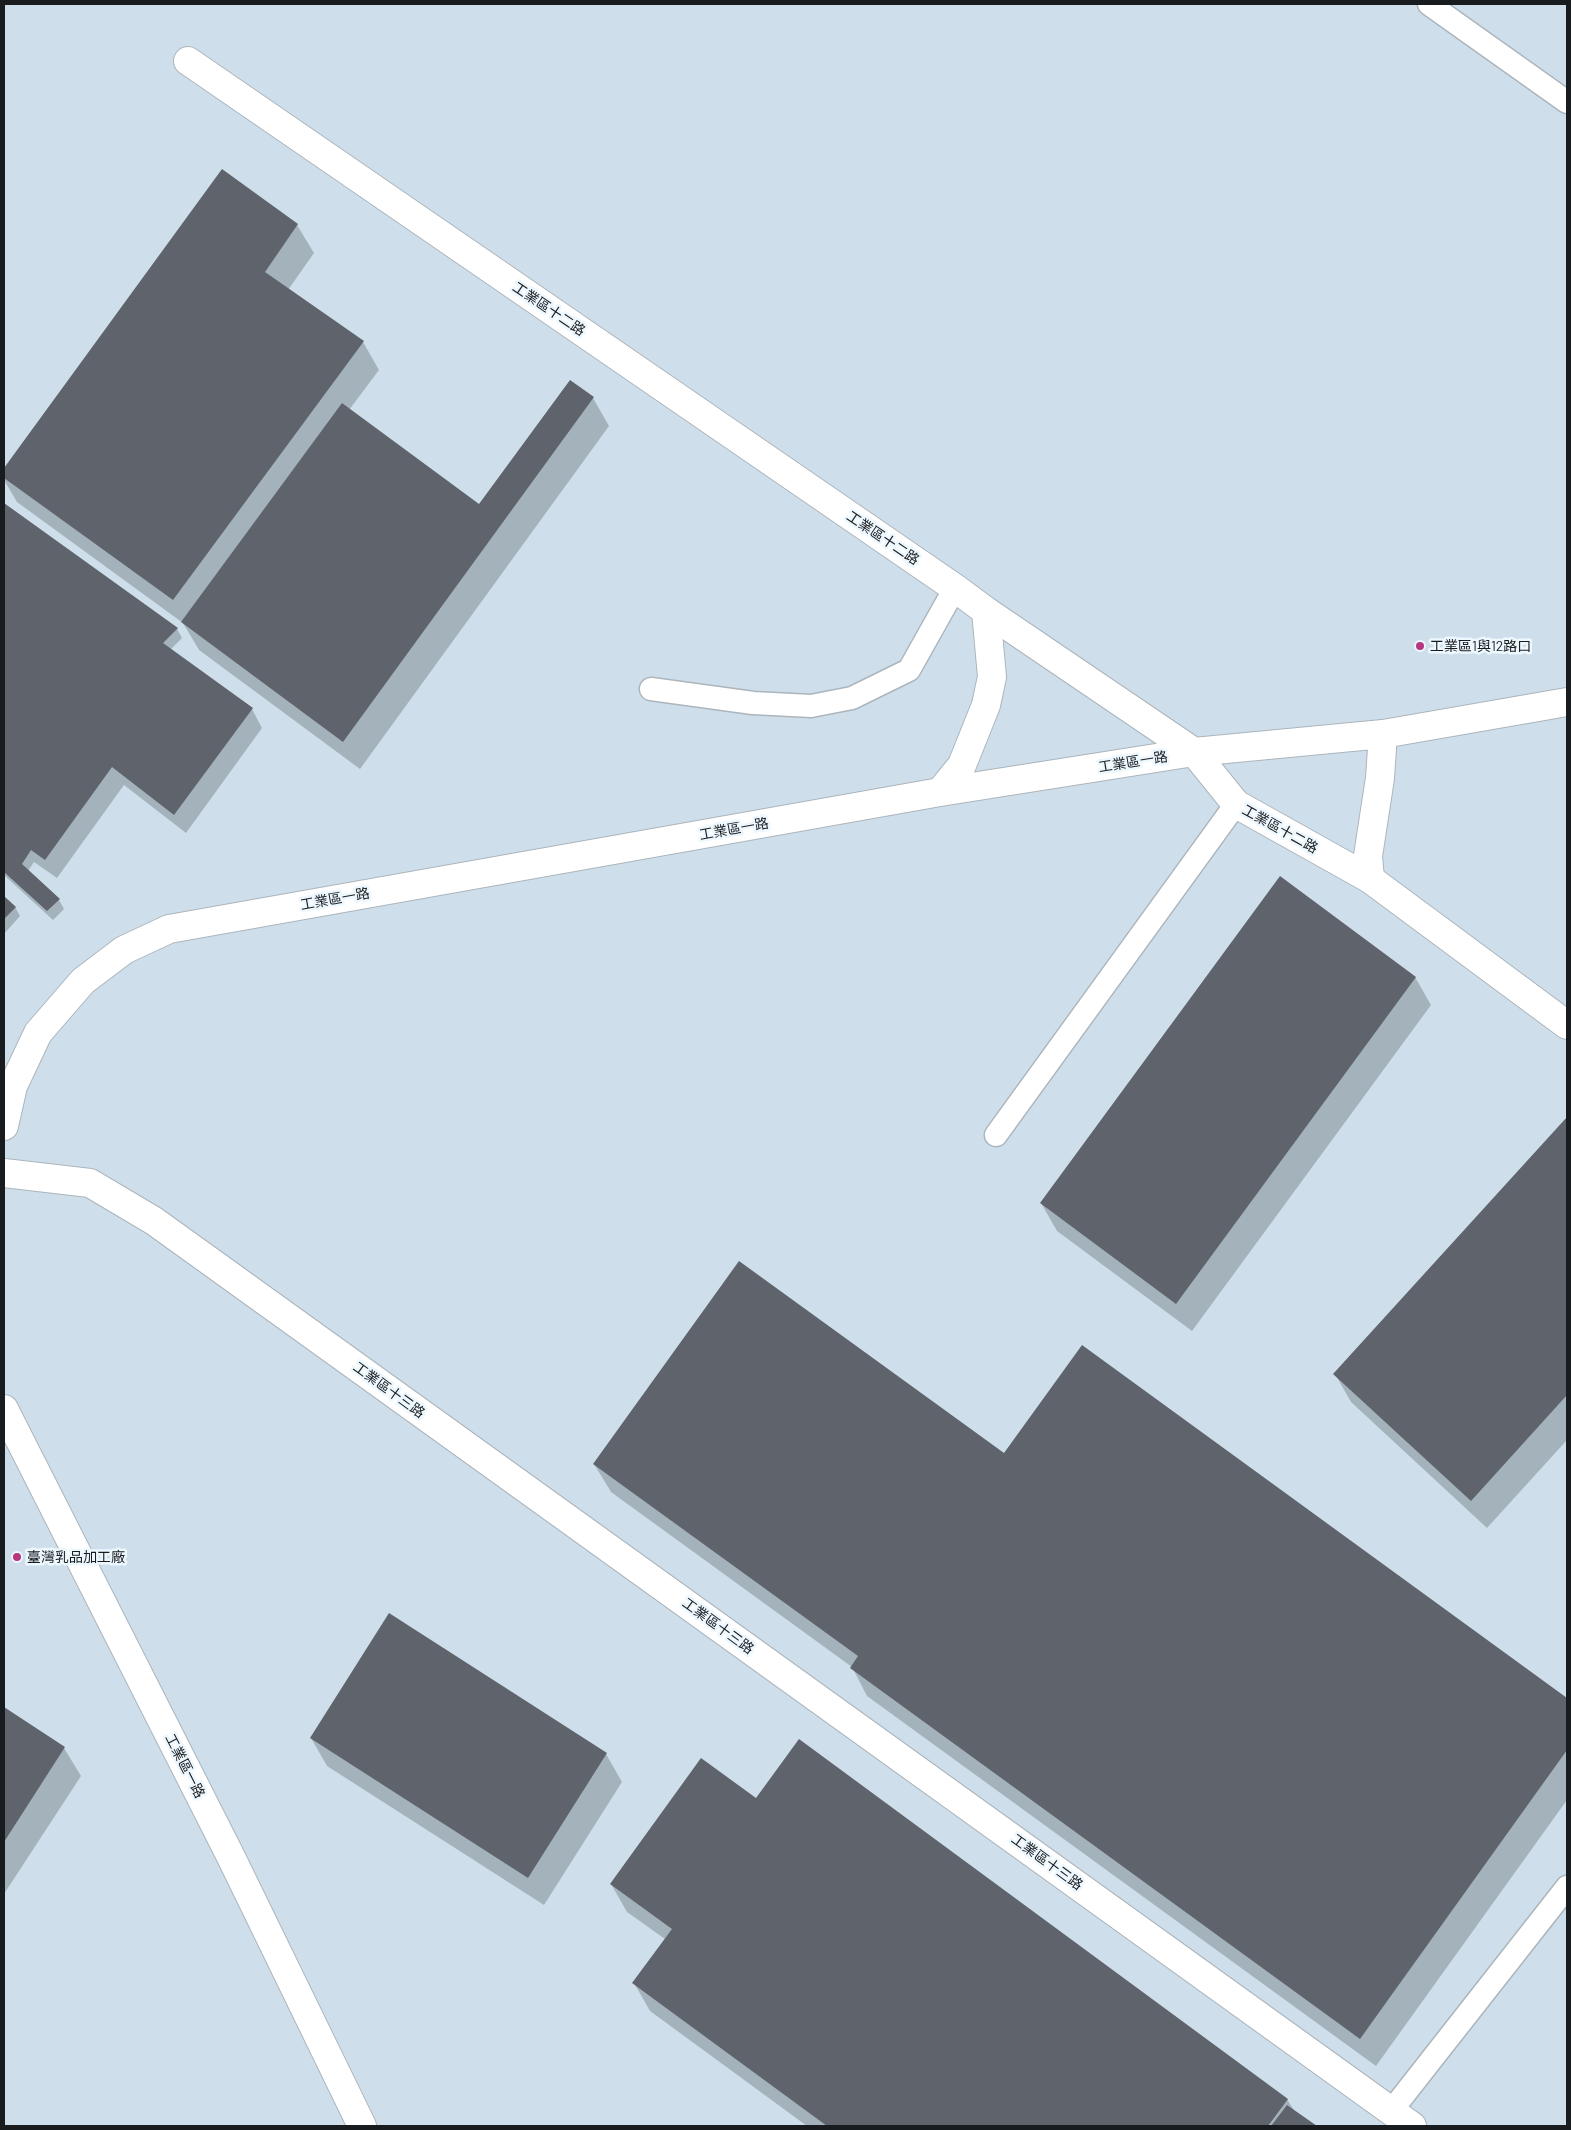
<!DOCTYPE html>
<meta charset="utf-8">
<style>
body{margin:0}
#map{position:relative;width:1571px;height:2130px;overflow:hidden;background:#e0eaf1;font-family:Barlow,sans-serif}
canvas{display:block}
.frame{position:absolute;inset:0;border:5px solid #191c1f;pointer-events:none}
</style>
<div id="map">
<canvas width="1571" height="2130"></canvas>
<div class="frame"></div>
</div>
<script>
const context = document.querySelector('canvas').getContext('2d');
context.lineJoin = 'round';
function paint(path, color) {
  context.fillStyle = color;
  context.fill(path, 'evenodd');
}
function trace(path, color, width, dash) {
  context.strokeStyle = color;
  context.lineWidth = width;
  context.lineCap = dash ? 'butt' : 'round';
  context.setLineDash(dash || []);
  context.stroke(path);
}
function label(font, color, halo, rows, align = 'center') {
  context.font = font + ' Barlow,"Noto Sans TC",sans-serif';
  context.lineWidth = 5;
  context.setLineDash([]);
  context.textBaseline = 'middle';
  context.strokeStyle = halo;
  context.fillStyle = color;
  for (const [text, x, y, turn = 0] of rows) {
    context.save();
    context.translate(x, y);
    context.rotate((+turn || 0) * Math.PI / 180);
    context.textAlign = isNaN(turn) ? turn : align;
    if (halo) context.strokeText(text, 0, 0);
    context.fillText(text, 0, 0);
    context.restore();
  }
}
const built = new Path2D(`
 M4 4H1567V2126H4Z`);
const shadow = new Path2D(`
 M222 171 297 225 314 253 288 290 363 342 379 370 349 410 480 506 593 398 609 426 360 769 199 650 183 623 17 502 4 480V470Z
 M4 504 177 629 182 638 170 650 252 709 262 728 186 833 124 785 57 878 34 862 28 871 59 900 64 909 53 920 4 875Z
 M4 897 15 907 20 916 4 934Z
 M1415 977 1431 1005 1192 1331 1057 1231 1041 1203Z
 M1567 1119V1440L1487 1528 1351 1402 1335 1374Z
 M1083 1347 1567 1699V1800L1376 2066 867 1696 852 1667 611 1492 594 1464 1004 1455Z
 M4 1708 64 1748 81 1776 4 1894Z
 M311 1738 606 1754 622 1782 544 1905 327 1766Z
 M756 1800 1287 2099 1295 2112 1315 2126H807L650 2011 634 1983 665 1939 627 1912 611 1884Z`);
const building = new Path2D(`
 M222 169 298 224 265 272 364 341 173 600 4 478V468Z
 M570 380 594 397 343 742 181 622 342 403 479 504Z
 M4 503 178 628 163 643 253 708 174 815 112 767 45 860 31 850 22 864 60 899 47 911 4 872Z
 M1280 876 1416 977 1176 1304 1040 1203Z
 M4 896 16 907 4 919Z
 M1567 1117V1395L1471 1501 1333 1374Z
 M739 1261 1004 1453 1082 1345 1567 1698V1750L1360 2039 850 1668 858 1656 593 1464Z
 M389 1613 607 1753 528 1878 310 1738Z
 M4 1707 65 1747 4 1842Z
 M799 1739 1288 2099 1268 2126H827L632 1983 672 1929 610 1884 701 1758 756 1798Z
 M1287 2105 1317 2126H1271Z`);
const service = new Path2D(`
 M1429 4 1567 102
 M651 689 753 703 811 706 852 698 909 670 955 588
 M996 1135 1236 804
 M1392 2110 1567 1887`);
const minor = new Path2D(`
 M188 61 955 588 986 611 1194 752 1236 804 1370 879 1567 1025
 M4 1173 90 1183 154 1221 1412 2126`);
const tertiary = new Path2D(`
 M940 792 962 765 986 705 992 677 986 611
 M1370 879 1368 856 1380 778 1383 734
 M4 1126 13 1086 38 1033 83 981 124 950 169 929 940 792 1194 752 1383 734 1567 702
 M4 1409 231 1857 362 2126`);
const markers = [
 [1420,646,5,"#b63681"],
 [17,1557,5,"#b63681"]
];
const streetNames = [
 ["工業區十二路",549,309,34],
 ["工業區十二路",883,538,34],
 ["工業區一路",1133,762,-9],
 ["工業區一路",734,829,-10],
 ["工業區十二路",1280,829,29],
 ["工業區一路",335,899,-10],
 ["工業區十三路",389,1390,36],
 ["工業區十三路",718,1626,36],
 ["工業區一路",185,1766,63],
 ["工業區十三路",1047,1862,36]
];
const poiNames = [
 ["工業區1與12路口",1430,646],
 ["臺灣乳品加工廠",27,1557]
];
paint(built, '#cedfeb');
paint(shadow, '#0003');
paint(building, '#5f636b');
trace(service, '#acb5bc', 25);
trace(minor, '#acb5bc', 30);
trace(tertiary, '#acb5bc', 30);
trace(service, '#fff', 22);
trace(minor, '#fff', 28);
trace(tertiary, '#fff', 28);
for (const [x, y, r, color] of markers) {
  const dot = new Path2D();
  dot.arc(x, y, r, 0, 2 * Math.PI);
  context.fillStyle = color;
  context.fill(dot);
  trace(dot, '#edf7fe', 2);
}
label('14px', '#191c1f', '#edf7fe', streetNames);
label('14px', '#191c1f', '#edf7fe', poiNames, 'left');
</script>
